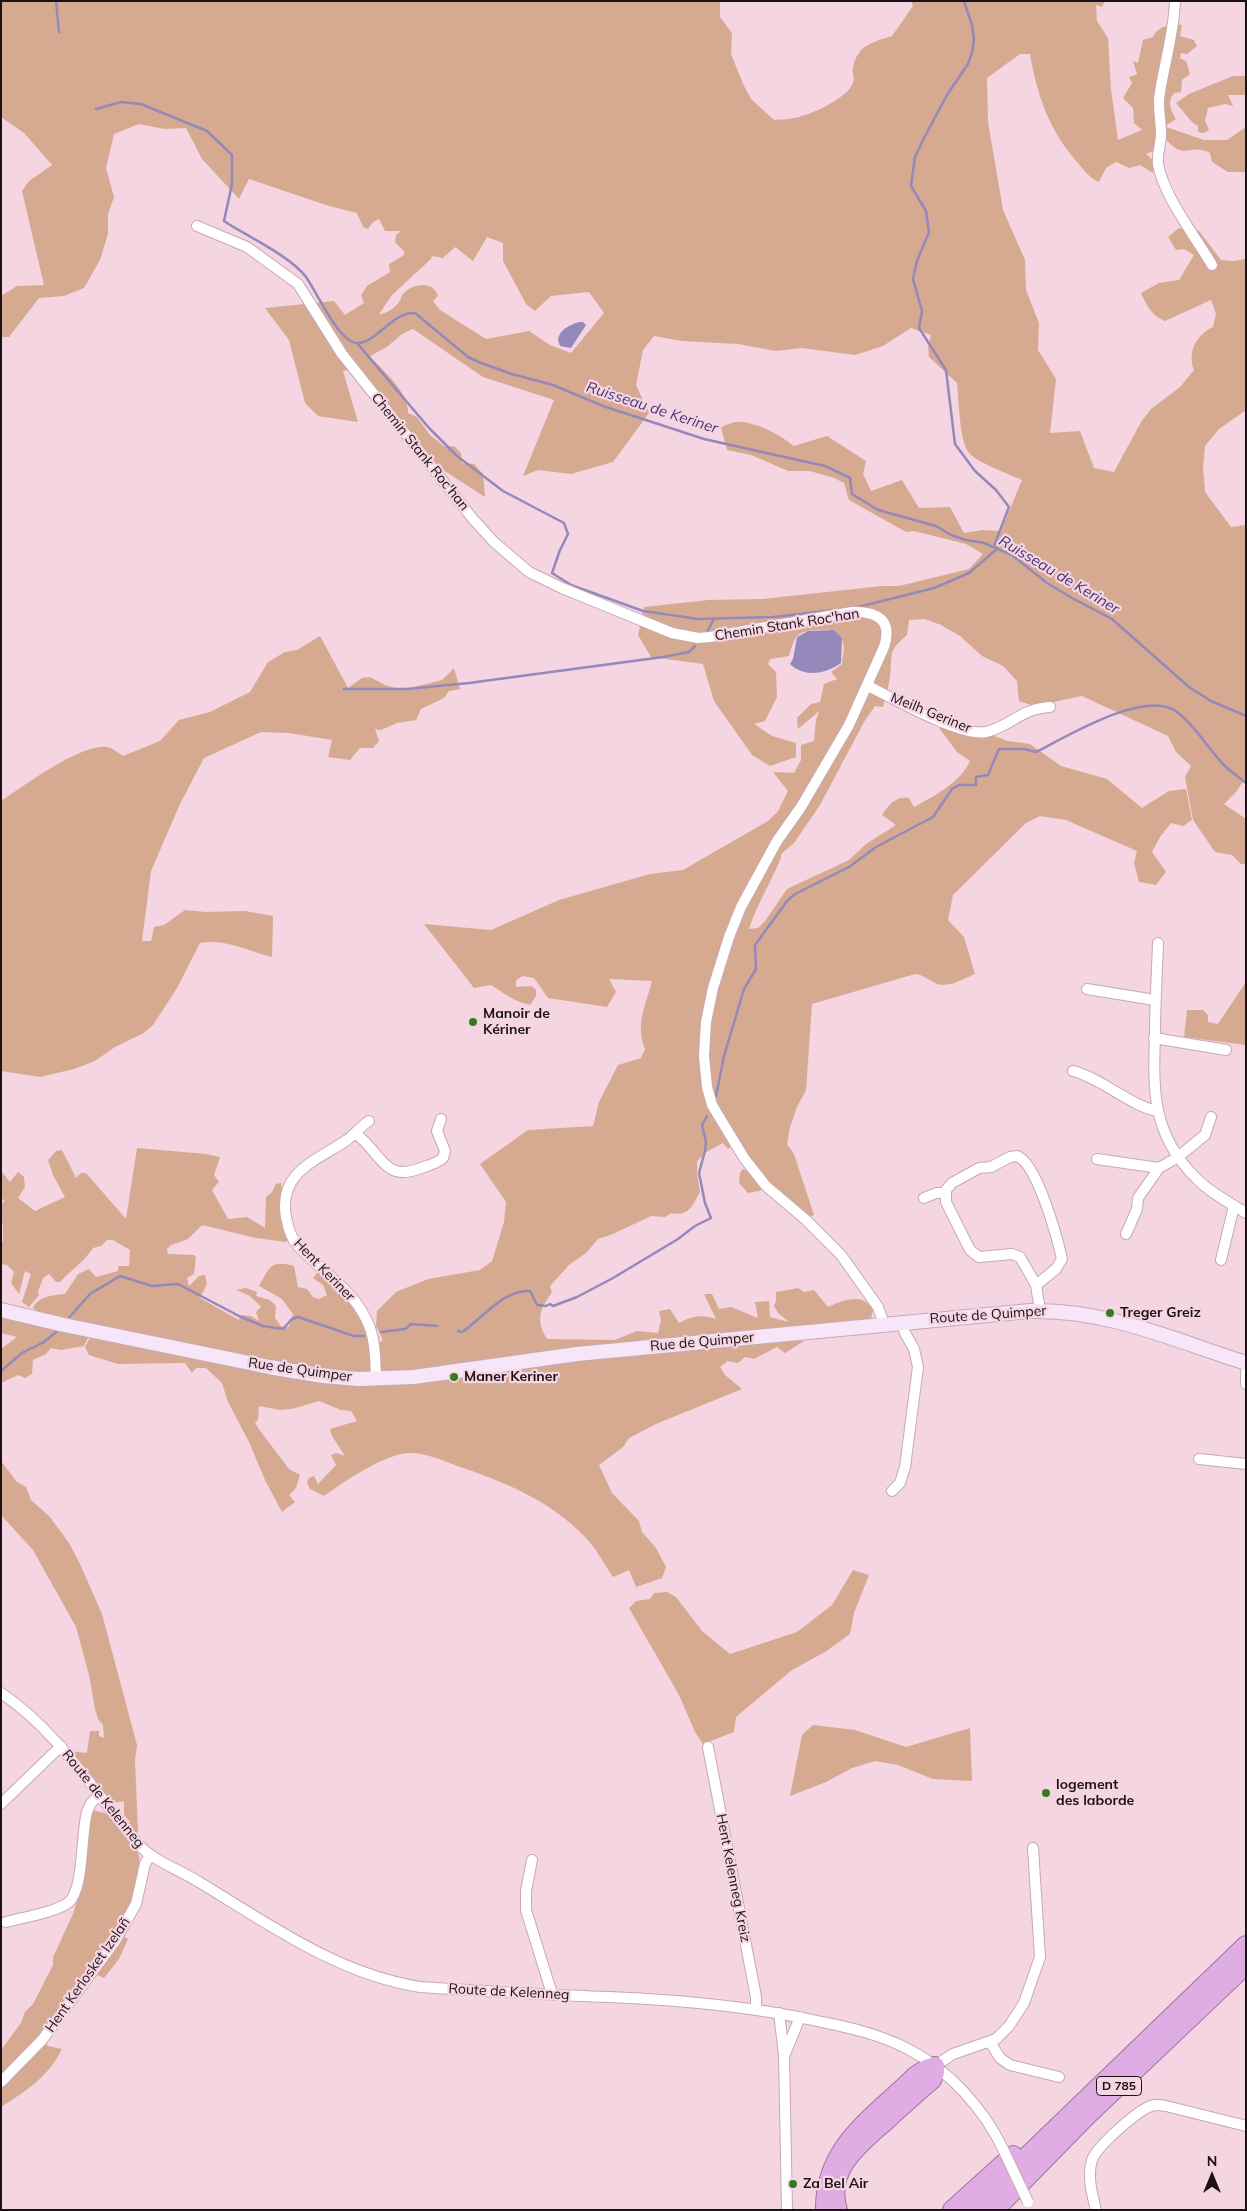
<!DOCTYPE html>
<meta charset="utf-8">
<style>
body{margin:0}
#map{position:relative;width:1247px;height:2211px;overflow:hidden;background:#f4d5e1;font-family:Mulish,sans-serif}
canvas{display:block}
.frame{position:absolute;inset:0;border:2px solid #1c1116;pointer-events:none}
.north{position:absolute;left:1187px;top:2151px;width:50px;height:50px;-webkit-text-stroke:4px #f4d5e1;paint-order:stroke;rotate:0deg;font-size:14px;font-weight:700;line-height:20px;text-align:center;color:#1c1116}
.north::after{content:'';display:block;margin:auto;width:18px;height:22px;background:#1c1116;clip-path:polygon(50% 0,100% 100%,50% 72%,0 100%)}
</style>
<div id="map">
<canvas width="1247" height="2211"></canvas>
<div class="frame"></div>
<div class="north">N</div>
</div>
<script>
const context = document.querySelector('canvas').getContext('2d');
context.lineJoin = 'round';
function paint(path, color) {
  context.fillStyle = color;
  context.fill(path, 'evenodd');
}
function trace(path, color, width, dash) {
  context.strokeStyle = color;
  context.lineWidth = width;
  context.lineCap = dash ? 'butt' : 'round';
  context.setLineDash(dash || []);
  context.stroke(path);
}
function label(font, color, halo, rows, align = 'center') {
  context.font = font + ' Mulish,sans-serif';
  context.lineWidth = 4.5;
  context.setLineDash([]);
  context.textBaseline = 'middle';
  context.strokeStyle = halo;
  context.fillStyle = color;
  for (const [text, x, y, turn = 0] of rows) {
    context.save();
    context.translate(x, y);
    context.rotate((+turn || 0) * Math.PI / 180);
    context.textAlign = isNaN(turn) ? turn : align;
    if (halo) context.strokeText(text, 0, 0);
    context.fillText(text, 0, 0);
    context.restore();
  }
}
const green = new Path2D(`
 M1 1H720V17L732 33 731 54 744 86 751 99 774 120C781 119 788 120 794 118 809 116 848 98 853 83 855 79 852 72 853 68 857 45 873 42 892 36L913 6 911 1H1105L1102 7 1096 5 1097 21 1108 38 1111 89 1118 140 1142 130 1134 123 1133 108 1123 98 1132 83 1129 77 1137 74 1133 61 1138 63 1143 40 1153 37C1158 26 1170 24 1182 25L1180 36 1194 40 1197 46 1187 54 1181 53 1180 58 1186 61 1190 74 1182 80 1181 92 1174 93C1167 103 1170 108 1176 119L1164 127 1154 151 1146 154 1153 160V173L1140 165 1129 168 1116 162 1106 168 1099 182C1089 178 1084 170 1077 162 1049 130 1037 95 1030 54H1020L987 78 988 122 1003 210 1025 260 1026 290 1039 323 1038 350 1056 379 1050 433 1080 431 1094 468 1114 472 1141 422 1151 409 1180 387 1194 370C1187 352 1196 335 1213 327L1216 314 1211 300 1165 321C1151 315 1147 306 1141 293L1159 283 1179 280 1194 255 1184 249 1176 250 1168 237 1179 228 1199 231 1221 260 1233 261 1246 259V410L1219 429 1205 446 1203 467 1205 492 1231 527 1246 525V777L1236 792 1224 804 1246 819V864H1241L1232 855 1215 852 1193 820 1185 777 1191 766 1176 752 1168 736 1082 696 1034 706 1019 701 1017 681 1003 666 982 656 960 636 941 625 925 619 909 620 907 635C887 652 893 653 890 676 889 687 885 697 883 707L875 706 864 722 820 805 794 843 781 854V858C771 882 757 904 749 929L758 928 765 921 787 889 849 860 866 844 896 825 882 815C889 804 896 796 909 798L914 807C934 796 960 783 970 761L957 752 939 728 946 725 976 735 994 736 1008 741 1030 744 1061 766 1107 779 1142 808 1169 791 1186 789 1192 820 1183 826 1171 823 1160 837 1152 852 1166 872 1156 885 1139 882 1134 863 1137 851 1066 820 1040 816 1026 823 953 895 948 920 964 937 975 974C963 979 946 990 933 982 926 978 923 975 915 974L812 1004 806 1090 797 1107 790 1127 787 1144 794 1154 814 1215 809 1217 770 1185 759 1191 748 1193 739 1183 740 1173 743 1169 751 1172 735 1144 728 1149 723 1143 708 1151 697 1161V1174L700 1192C692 1206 689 1217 671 1213L665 1217 651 1216 613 1234 598 1239 587 1252 569 1265 550 1286 552 1292C540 1310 535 1319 547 1339L615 1340 637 1331 658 1333 661 1320 659 1311 670 1309 679 1323C692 1316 701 1314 716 1319L704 1294H712L719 1309 731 1307 758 1318 755 1302 769 1301 770 1317 789 1322 778 1313 774 1306 776 1301V1292L798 1288 804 1292 814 1290 828 1307C844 1300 863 1292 873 1310L871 1319 798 1327 807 1335 804 1341 785 1353 777 1347 754 1359 745 1357 738 1363 728 1361 720 1367 725 1375 742 1389 656 1424 629 1438 623 1447 599 1465 612 1493 639 1521 642 1532 656 1548 666 1567 662 1578 636 1587 629 1570 613 1577C604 1564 596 1548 585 1537 551 1501 505 1482 460 1467 444 1461 425 1452 408 1453 385 1454 343 1482 324 1496L310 1489 307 1482 309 1478 314 1476 318 1484 336 1465 331 1455 336 1453 345 1456 332 1436 330 1429 357 1421 351 1411 341 1410 319 1401 292 1409 280 1410 259 1406 258 1420 255 1422 258 1428 289 1469 300 1475 296 1488 289 1495 295 1502 282 1512 265 1480 249 1442 228 1402 222 1383 206 1368H196L192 1373 185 1363 118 1364 89 1355 85 1347 97 1324C78 1325 49 1320 33 1308 38 1296 54 1295 65 1294L78 1274 89 1269 96 1277 118 1271V1266H129L130 1250 113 1240H107L101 1246 93 1248C84 1262 71 1270 60 1282H56L49 1274 43 1278 38 1292 39 1295 29 1307 22 1302 31 1274 25 1271 19 1294 11 1283 14 1272 7 1265 1 1264V1242H3C4 1228 1 1217 1 1204L5 1201 1 1198V1171L10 1182 18 1172 24 1177 25 1187 18 1198 35 1211 65 1197 53 1175 48 1160 56 1151 62 1150 76 1178 81 1173H86L126 1219 137 1148 206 1154 220 1157 214 1175 219 1182 212 1190 228 1219 247 1217 265 1228 266 1197 272 1192 276 1184 281 1183 288 1238 286 1242 256 1238 202 1225 188 1239 171 1245 167 1249 168 1254 194 1255 196 1257 194 1274 187 1278 189 1286 199 1276 205 1275 207 1284 200 1298 239 1320 241 1315 251 1316 259 1321 256 1312 261 1307 250 1296 236 1290 246 1288 257 1292 256 1296 270 1300 276 1306 275 1318 281 1326 289 1327 293 1314 282 1299 259 1286C270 1266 271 1260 294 1266L298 1287 307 1289 313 1297 319 1299 327 1295 323 1285 313 1278 318 1272C349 1284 357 1321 377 1344L383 1340 376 1326 377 1311 396 1292 428 1279 480 1270 492 1261 504 1222 506 1202 480 1164 528 1130 593 1126 599 1102 618 1065 641 1058 645 1049C635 1024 646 1005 652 981L609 979 616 992 607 1007 548 998 534 978 523 976 516 980V987L532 986 536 990V996L530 1005C517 1003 502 992 491 985L474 988 424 924 491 930 559 900 650 874 683 870 768 821 778 811 788 791 773 772 794 773 801 760V745L814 741 816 720 819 711 798 729 797 718 811 704 820 702 824 684 837 679 831 672 842 664C844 647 847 643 834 630 824 630 805 628 797 636 793 641 791 650 789 656L770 659 768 664 776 672 777 697 765 721 754 724 772 736 796 743V757L770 766 752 755 714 701 703 664 651 657 638 635 644 607 708 600 763 599 882 586H899L969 569 983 554 966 544 914 531 906 532 849 500 844 483 834 478 810 471H788L751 455 727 450 721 427C727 425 734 421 740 422 759 423 780 435 794 446L827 436 866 461 863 474 871 491 902 480 919 508 950 507 964 533 983 530 1001 531 1022 480C1009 474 978 463 969 453 959 441 959 399 957 383L929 357 928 347 931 335 911 328 883 346 855 355 802 348 776 351 738 344 682 341 654 336 643 350 636 385 649 413 613 462 571 474 538 470 523 476 554 400 483 377 413 329 402 334 387 347 370 356C383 371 409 392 408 413L417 417 430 435 445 447 454 446 461 453 462 463 474 464 483 474 485 497 440 468 424 454 376 398 348 370 343 371 358 422 318 416 305 403 289 340 265 308 334 301 345 315 364 303 361 295 367 286 390 272 389 264 404 255V251L395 242 396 235 401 231H385L379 219 373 222 368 229 363 227 357 213 329 206 249 179 239 199 202 159 186 128 164 129 139 124 114 134 106 168 114 197 108 214V234L100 260 84 288 64 296 39 298 9 337H1V296L17 286 44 285 22 191 29 181 52 165 24 133 1 117ZM487 237 503 243V261L526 304 535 311 551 296 589 292 604 313 571 353 550 345 529 331 486 339 440 310 433 301 438 296C433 280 412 283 402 295 401 297 401 300 399 302 395 308 386 314 379 314L392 295 432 258 431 256 443 258 455 247 473 261Z
 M1233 76H1246V95H1228L1233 106 1225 104 1208 108 1205 121 1209 130 1204 133 1198 132V126L1192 122 1176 103 1189 94Z
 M1166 127 1204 140H1227L1246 127V172H1228L1212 162 1210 153C1190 142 1185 163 1164 137Z
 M320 636 348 688 362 678 370 677 385 685 402 690 442 680 454 668 460 689 449 691 444 698 421 709 416 720 397 723 381 730 375 729 379 741 373 748H360L350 760 328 757 332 740 289 733 261 732 204 758 180 804 151 871 142 941H151L154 927 164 925 185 910 205 912 245 911 273 916 272 957C247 951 227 938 200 943L177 988 153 1025 144 1033 115 1047 95 1061 74 1069 40 1077 1 1071V801C24 786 80 744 106 747 112 747 118 753 123 756L160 741 179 720 210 712 250 692 268 662 285 652 297 650Z
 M1246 982V1045L1184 1037 1187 1010H1203L1208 1015V1022L1218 1024Z
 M1 1315 90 1334 84 1346 61 1350 51 1348 46 1354 33 1360 32 1374 25 1378 18 1375 1 1383V1349L17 1337 1 1333Z
 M1 1461 17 1482 26 1487 31 1500 50 1517 69 1543 80 1564 102 1614 137 1745 135 1760 138 1831C131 1848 140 1849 140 1865 140 1888 128 1913 116 1932L128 1939 119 1959 104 1978 90 1972 45 2042 48 2046 62 2049C49 2076 26 2091 1 2107V2050L21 2023 25 2012 33 2004 53 1965V1957L73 1914 80 1891 84 1850 92 1810 108 1814 124 1836 130 1822 124 1815V1801L112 1803 98 1791 70 1751 87 1753 90 1731H99V1736L104 1738 103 1725 98 1719 95 1709 89 1675 76 1627 33 1550 1 1515Z
 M853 1570 869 1575 854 1613 850 1634 825 1652 792 1670 736 1717 734 1732 703 1744 695 1732 679 1695 629 1608 636 1601 650 1599 654 1593 667 1592 676 1597 702 1631 730 1654 797 1632 832 1605Z
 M813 1725 855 1730 906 1747 970 1728 972 1781 933 1779 898 1765 875 1761 852 1768 826 1782 790 1796 802 1735Z`);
const water = new Path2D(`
 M579 322H583L586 325 571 348 560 346 558 340C559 330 569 325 579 322Z
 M834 630 842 638 841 663C826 674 804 678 790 664L793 659 797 637 808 631Z`);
const stream = new Path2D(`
 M56 1 59 32
 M964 1 972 25 974 40 972 53 968 64 947 95 923 140 915 157 913 171 911 186 926 211 929 232 917 261 913 279 922 311 919 328 946 370 955 444 975 471 996 490 1009 507 994 546
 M96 109 121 102 141 104 207 131 232 155V184L224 221C248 237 289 255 306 277 317 292 338 341 356 343 375 345 393 311 415 313L468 357 481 363 512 374 553 385 603 406 704 439 825 466 850 478 852 494 878 510 936 526 951 535 966 540 984 543 1012 555 1047 583 1072 598 1112 619 1189 687 1211 701 1246 716
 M357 343 429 428 457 456 503 491 564 523 568 534 560 550 552 573 571 585 643 611 698 619 773 617 835 610
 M858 607 934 588 969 573 998 548
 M706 634 714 619
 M344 689H407L469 683 663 657 689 652 695 646
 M716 1096 724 1056 744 989 756 969 755 945 787 901 795 894 849 867 876 847 933 817 952 789 959 785H976V777L988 775 999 749H1024L1036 752C1066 737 1146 688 1177 712 1196 726 1208 749 1225 766 1231 772 1239 777 1246 783
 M66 1321 90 1294 120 1276 152 1286 178 1284 239 1316 263 1326 283 1329 292 1319 298 1317 354 1336H364
 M458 1331 462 1332C483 1318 504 1289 530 1291L537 1305 546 1306 550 1304 553 1306 577 1297 613 1278 678 1239 695 1226 711 1218 705 1203 699 1173 705 1151 706 1142 702 1125 707 1116
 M381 1332 405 1329 411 1324 437 1326
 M1 1371 22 1353 44 1342 60 1329`);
const street = new Path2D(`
 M1175 1C1174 32 1165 61 1160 92 1157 106 1161 119 1161 133 1161 144 1157 153 1158 164 1164 197 1195 236 1212 265
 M197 226 247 247 298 284 342 354 473 519 494 542 529 572 562 588 672 633 698 638 710 637 852 612C877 611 893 620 884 647L849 725 801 807 777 841 741 907 729 937 713 988 706 1022 704 1056 707 1087 712 1105 744 1158 766 1186 805 1219 841 1255 878 1307 884 1324
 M868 686C892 698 961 737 986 732 1010 727 1019 709 1050 707
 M1158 943C1157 973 1155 1003 1155 1034 1153 1091 1152 1135 1196 1178 1210 1193 1229 1202 1246 1213
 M1087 989 1155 1000
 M1154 1038 1226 1050
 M1073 1071C1103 1079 1127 1104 1157 1111
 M369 1121C361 1126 355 1134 347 1140 316 1161 278 1172 286 1217 288 1228 291 1239 299 1247 322 1272 351 1288 366 1319 376 1338 375 1358 376 1379
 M356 1134C380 1151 384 1182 418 1169 426 1166 436 1164 443 1158L445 1151 437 1131 441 1119
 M1097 1159 1159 1168
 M924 1198 936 1193H945
 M1126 1234 1137 1209 1138 1198 1159 1168 1178 1157 1205 1135 1211 1117
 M1221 1260 1234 1206
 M1036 1285 1056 1269 1062 1259C1057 1237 1037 1163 1017 1156L1010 1157 991 1167 979 1168 952 1183 946 1190V1202L970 1250 979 1257 1012 1254 1020 1257 1036 1285 1040 1310
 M1246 1372V1384
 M1199 1459 1246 1464
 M892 1491 900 1483 905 1467 918 1367 914 1349 905 1333 902 1322
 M1 1693C59 1732 94 1792 138 1844 153 1861 180 1870 199 1882 269 1924 337 1974 420 1987 483 1991 546 1995 609 1997 681 2000 752 2006 822 2022 852 2028 881 2035 908 2049 949 2070 984 2109 1003 2149
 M708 1747 756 1997V2009
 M1 1804 61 1746
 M532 1860 526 1891V1910L552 1994
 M6 1922C23 1917 55 1913 69 1902 84 1889 81 1833 87 1812L91 1803 99 1796
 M779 2013 784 2055 787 2210
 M990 2042 1000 2058 1010 2065 1059 2077
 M785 2054 800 2017
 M935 2066 953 2054 996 2039 1009 2026 1024 2003 1040 1957 1033 1848
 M1 2082 42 2040 115 1941 136 1904 145 1864 150 1855
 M1096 2210C1092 2194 1087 2176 1092 2160 1097 2146 1137 2111 1151 2106 1156 2104 1161 2105 1166 2106L1246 2126`);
const secondary = new Path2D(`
 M1 1310 64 1325 269 1367 323 1376 359 1379 414 1377 577 1354 1030 1311C1106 1309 1174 1340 1246 1363`);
const highway = new Path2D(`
 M825 2210C824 2146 874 2117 915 2076L924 2070 935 2066V2072L932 2080C917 2093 901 2107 886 2121 860 2144 825 2170 838 2210
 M952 2210 1013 2155
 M975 2210 1026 2157 1246 1945
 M995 2210 1087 2116 1246 1965`);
const streetBridge = new Path2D(`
 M1003 2149 1028 2202`);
const markers = [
 [473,1022,5,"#337c22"],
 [1110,1313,5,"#337c22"],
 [454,1377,5,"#337c22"],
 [1046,1793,5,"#337c22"],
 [793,2184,5,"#337c22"]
];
const shields = [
 [1119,2086,45]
];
const shieldNames = [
 ["D 785",1119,2086]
];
const streetNames = [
 ["Chemin Stank Roc'han",420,452,51],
 ["Chemin Stank Roc'han",787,625,-9],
 ["Meilh Geriner",931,713,22],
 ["Hent Keriner",324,1270,46],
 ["Route de Quimper",988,1315,-4],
 ["Rue de Quimper",702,1342,-5],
 ["Rue de Quimper",300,1370,8],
 ["Route de Kelenneg",103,1799,51],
 ["Hent Kelenneg Kreiz",733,1878,79],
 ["Hent Kerlosket Izelañ",88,1975,-55],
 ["Route de Kelenneg",509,1992,3]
];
const poiNames = [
 ["Manoir de",483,1014],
 ["Kériner",483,1030],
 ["Treger Greiz",1120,1313],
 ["Maner Keriner",464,1377],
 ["logement",1056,1785],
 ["des laborde",1056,1801],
 ["Za Bel Air",803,2184]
];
const waterNames = [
 ["Ruisseau de Keriner",652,408,18],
 ["Ruisseau de Keriner",1059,575,31]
];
paint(green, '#d6aa90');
paint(water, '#9489ba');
trace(stream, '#9489ba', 2.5);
trace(street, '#c7a9b5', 12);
trace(secondary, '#c7a9b5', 16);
trace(highway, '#9b769c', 20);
trace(street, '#fff', 10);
trace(secondary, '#f6e6f7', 14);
trace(highway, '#e0ace4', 18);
trace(streetBridge, '#c7a9b5', 12, []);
trace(streetBridge, '#fff', 10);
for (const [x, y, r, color] of markers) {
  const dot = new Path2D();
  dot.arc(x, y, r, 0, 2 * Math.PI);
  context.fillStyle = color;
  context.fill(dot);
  trace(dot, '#f4d5e1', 2);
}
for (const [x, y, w] of shields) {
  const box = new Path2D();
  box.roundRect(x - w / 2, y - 9.5, w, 19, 4);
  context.fillStyle = '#f4d5e1';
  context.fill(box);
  trace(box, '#1c1116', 1);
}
label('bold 12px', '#1c1116', null, shieldNames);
label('14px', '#1c1116', '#f4d5e1', streetNames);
label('bold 14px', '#1c1116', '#f4d5e1', poiNames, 'left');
label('italic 15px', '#473473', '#f4d5e1', waterNames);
</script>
